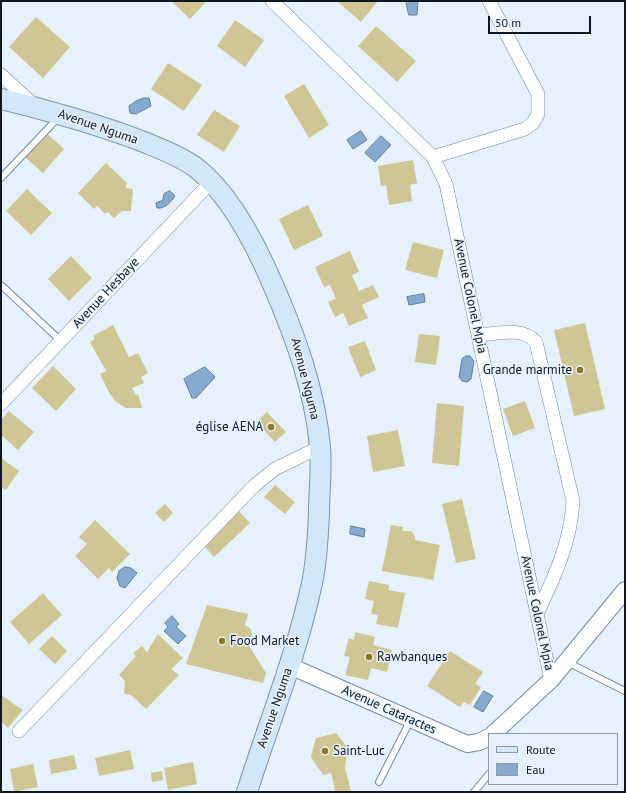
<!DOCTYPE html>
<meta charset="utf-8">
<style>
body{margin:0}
#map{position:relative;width:626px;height:793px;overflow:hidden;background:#e7f1fb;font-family:"PT Sans",sans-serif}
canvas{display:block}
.frame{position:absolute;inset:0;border:2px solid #0f1820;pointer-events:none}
.legend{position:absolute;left:488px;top:733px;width:130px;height:52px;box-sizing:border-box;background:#e7f1fb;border:1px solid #919aa3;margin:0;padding:5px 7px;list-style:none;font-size:12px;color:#0f1820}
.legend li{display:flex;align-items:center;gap:8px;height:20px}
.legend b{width:20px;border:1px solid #919aa3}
.scale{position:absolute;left:488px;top:16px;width:103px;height:18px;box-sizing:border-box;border:2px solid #0f1820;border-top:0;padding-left:5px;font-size:12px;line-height:14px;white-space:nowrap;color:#0f1820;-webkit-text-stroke:3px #e7f1fb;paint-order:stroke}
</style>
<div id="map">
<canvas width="626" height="793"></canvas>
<div class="frame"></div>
<ul class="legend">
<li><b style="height:5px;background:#d3e7fb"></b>Route</li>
<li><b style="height:11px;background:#86aace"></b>Eau</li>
</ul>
<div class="scale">50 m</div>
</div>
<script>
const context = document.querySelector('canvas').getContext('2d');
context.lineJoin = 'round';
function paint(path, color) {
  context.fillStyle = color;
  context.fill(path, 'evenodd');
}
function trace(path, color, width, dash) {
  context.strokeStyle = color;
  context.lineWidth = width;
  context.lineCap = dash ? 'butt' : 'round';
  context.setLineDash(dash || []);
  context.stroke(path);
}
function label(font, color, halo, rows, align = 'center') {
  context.font = font + ' "PT Sans",sans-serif';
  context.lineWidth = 3;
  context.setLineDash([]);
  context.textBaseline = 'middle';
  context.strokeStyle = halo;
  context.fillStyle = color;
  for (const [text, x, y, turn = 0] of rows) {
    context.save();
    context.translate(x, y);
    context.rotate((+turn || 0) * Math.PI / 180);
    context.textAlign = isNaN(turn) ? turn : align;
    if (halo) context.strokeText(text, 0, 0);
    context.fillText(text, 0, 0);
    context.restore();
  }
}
const water = new Path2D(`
 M406 1H418L417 15H409Z
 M144 98H149L151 106 136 114 130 113 129 106 136 101Z
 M361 131 367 140 353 149 347 140Z
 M381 136 391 145 375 162 365 153Z
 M170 191 175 196C171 202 165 209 157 208L156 203 163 200 164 194Z
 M424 294 425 302 409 305 407 297Z
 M466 356H470L474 361 471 379 467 382 462 381 459 377 462 359Z
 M205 367 215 377 196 398H192L184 379Z
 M351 526 365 529 364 537 350 534Z
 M125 567 131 568 137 573 125 588 120 586 117 578 119 571Z
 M172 616 179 624 176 627 186 636 178 644 164 631 168 627 165 623Z
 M484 691 493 696 483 712 474 707Z`);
const building = new Path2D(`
 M171 1H203L205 3 190 19Z
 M337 1H378L361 22Z
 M36 17 70 47 43 78 9 47Z
 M235 20 264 40 245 67 217 46Z
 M376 26 416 61 397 82 358 46Z
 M168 63 202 85 184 111 151 89Z
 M304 84 329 125 309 138 284 96Z
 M214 110 240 126 224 152 197 135Z
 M46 133 64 149 43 173 25 157Z
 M413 160 417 183 410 185 412 201 389 205 386 185 381 186 378 166Z
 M106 163 127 183 126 188 133 189 131 211H122L114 218 108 212 105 214 97 206 94 209 78 193Z
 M27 189 52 213 31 235 6 211Z
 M308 205 323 236 294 250 279 219Z
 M413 242 444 250 437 278 405 270Z
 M350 251 359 272 352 275 359 291 373 285 379 297 362 305 368 318 349 326 343 313 335 317 328 302 336 299 330 285 324 287 315 267Z
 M71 256 92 278 69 301 48 279Z
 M585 323 605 409 574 416 554 330Z
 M113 325 129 357 138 353 148 373 141 377 144 383 132 388 136 395 138 394 142 408H126L116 402 110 394 100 374 106 371 90 342 95 339 93 336Z
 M419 334 440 336 436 365 415 362Z
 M365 341 376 370 360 377 348 347Z
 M53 366 76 389 56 411 32 388Z
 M525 401 535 428 513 436 503 409Z
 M437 403 464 406 459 466 432 463Z
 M9 411 34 432 18 450 1 435V420Z
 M267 412 286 432 275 442 256 422Z
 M398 430 405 466 373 472 367 436Z
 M1 458 19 471 6 490 1 487Z
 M275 485 295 502 285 514 264 497Z
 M462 499 476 559 456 563 442 504Z
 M165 504 173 513 164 522 155 513Z
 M238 510 250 523 214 557 203 545Z
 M95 520 130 554 112 572 109 568 98 579 75 556 87 544 79 537Z
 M391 525 403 527 402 531H411L415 536V540L440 545 433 580 382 571Z
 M369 581 389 585 388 590 405 593 398 628 376 624 378 615 371 614 374 601 365 599Z
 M43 593 62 615 29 644 10 622Z
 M207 605 248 614 245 625 251 629 252 635 248 644 266 673 263 683 186 664Z
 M355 632 375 637 373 645 392 650 387 672 371 668 368 680 345 675 350 657 344 656 349 638 354 640Z
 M158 634 183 658 171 669 179 675 146 709 131 695 124 694 125 681 119 675 136 656 133 653 142 646 147 652Z
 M52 636 67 651 55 664 39 649Z
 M450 651 483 672 475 684 481 687 470 705 464 702 460 707 427 686Z
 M1 695 23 710 8 728 1 722Z
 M336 733 348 748 345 767 351 792H332L335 790 331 773 323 775 311 757 316 738Z
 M130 750 134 769 99 776 95 758Z
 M74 755 77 769 51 774 49 760Z
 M193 762 197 784 168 790 164 768Z
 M33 764 38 787 14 792 10 769Z
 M162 771 163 780 152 782 151 773Z`);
const service = new Path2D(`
 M1 178 58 118
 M1 285 61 341
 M567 662 625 691
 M379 782 411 719
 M474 792 489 774`);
const minor = new Path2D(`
 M272 1 433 157 446 184 551 680
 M1 75 34 105
 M433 157 525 129 533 123 538 114V94L489 1
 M478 335C497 334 522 326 536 342L573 501C571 542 554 578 537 614
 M1 404 211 182
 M19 731 254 486 275 469 320 447`);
const tertiary = new Path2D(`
 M290 666 467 744 479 742 489 737
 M493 734 551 680 625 590`);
const primary = new Path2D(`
 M1 99C50 111 97 124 144 142 161 149 180 156 195 167 231 194 257 247 274 287 296 338 315 391 320 447 322 468 319 491 319 513 318 536 317 560 312 583 297 654 269 722 247 792`);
const markers = [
 [580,370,4,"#8a7a1f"],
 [271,427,4,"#8a7a1f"],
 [222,641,4,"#8a7a1f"],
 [369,657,4,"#8a7a1f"],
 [325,751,4,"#8a7a1f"]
];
const streetNames = [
 ["Avenue Nguma",98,127,19],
 ["Avenue Hesbaye",106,293,-47],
 ["Avenue Colonel Mpia",470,296,78],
 ["Avenue Nguma",305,379,76],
 ["Avenue Colonel Mpia",537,613,78],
 ["Avenue Nguma",275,708,-71],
 ["Avenue Cataractes",389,710,24]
];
const poiNames = [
 ["Grande marmite",572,370,"right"],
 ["église AENA",263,427,"right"],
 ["Food Market",230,641],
 ["Rawbanques",377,657],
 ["Saint-Luc",333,751]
];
paint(water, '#86aace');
trace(water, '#627e9a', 1);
paint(building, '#cfc695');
trace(service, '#748ba2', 8);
trace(minor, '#748ba2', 14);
trace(tertiary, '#748ba2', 18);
trace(primary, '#7c94ac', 22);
trace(service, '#fff', 6);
trace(minor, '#fff', 13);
trace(tertiary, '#fff', 16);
trace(primary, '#d3e7fb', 20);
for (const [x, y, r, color] of markers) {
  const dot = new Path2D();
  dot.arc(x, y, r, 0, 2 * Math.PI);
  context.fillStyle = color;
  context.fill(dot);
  trace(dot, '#e7f1fb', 1.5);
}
label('13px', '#0f1820', '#e7f1fb', streetNames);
label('13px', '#0f1820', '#e7f1fb', poiNames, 'left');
</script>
